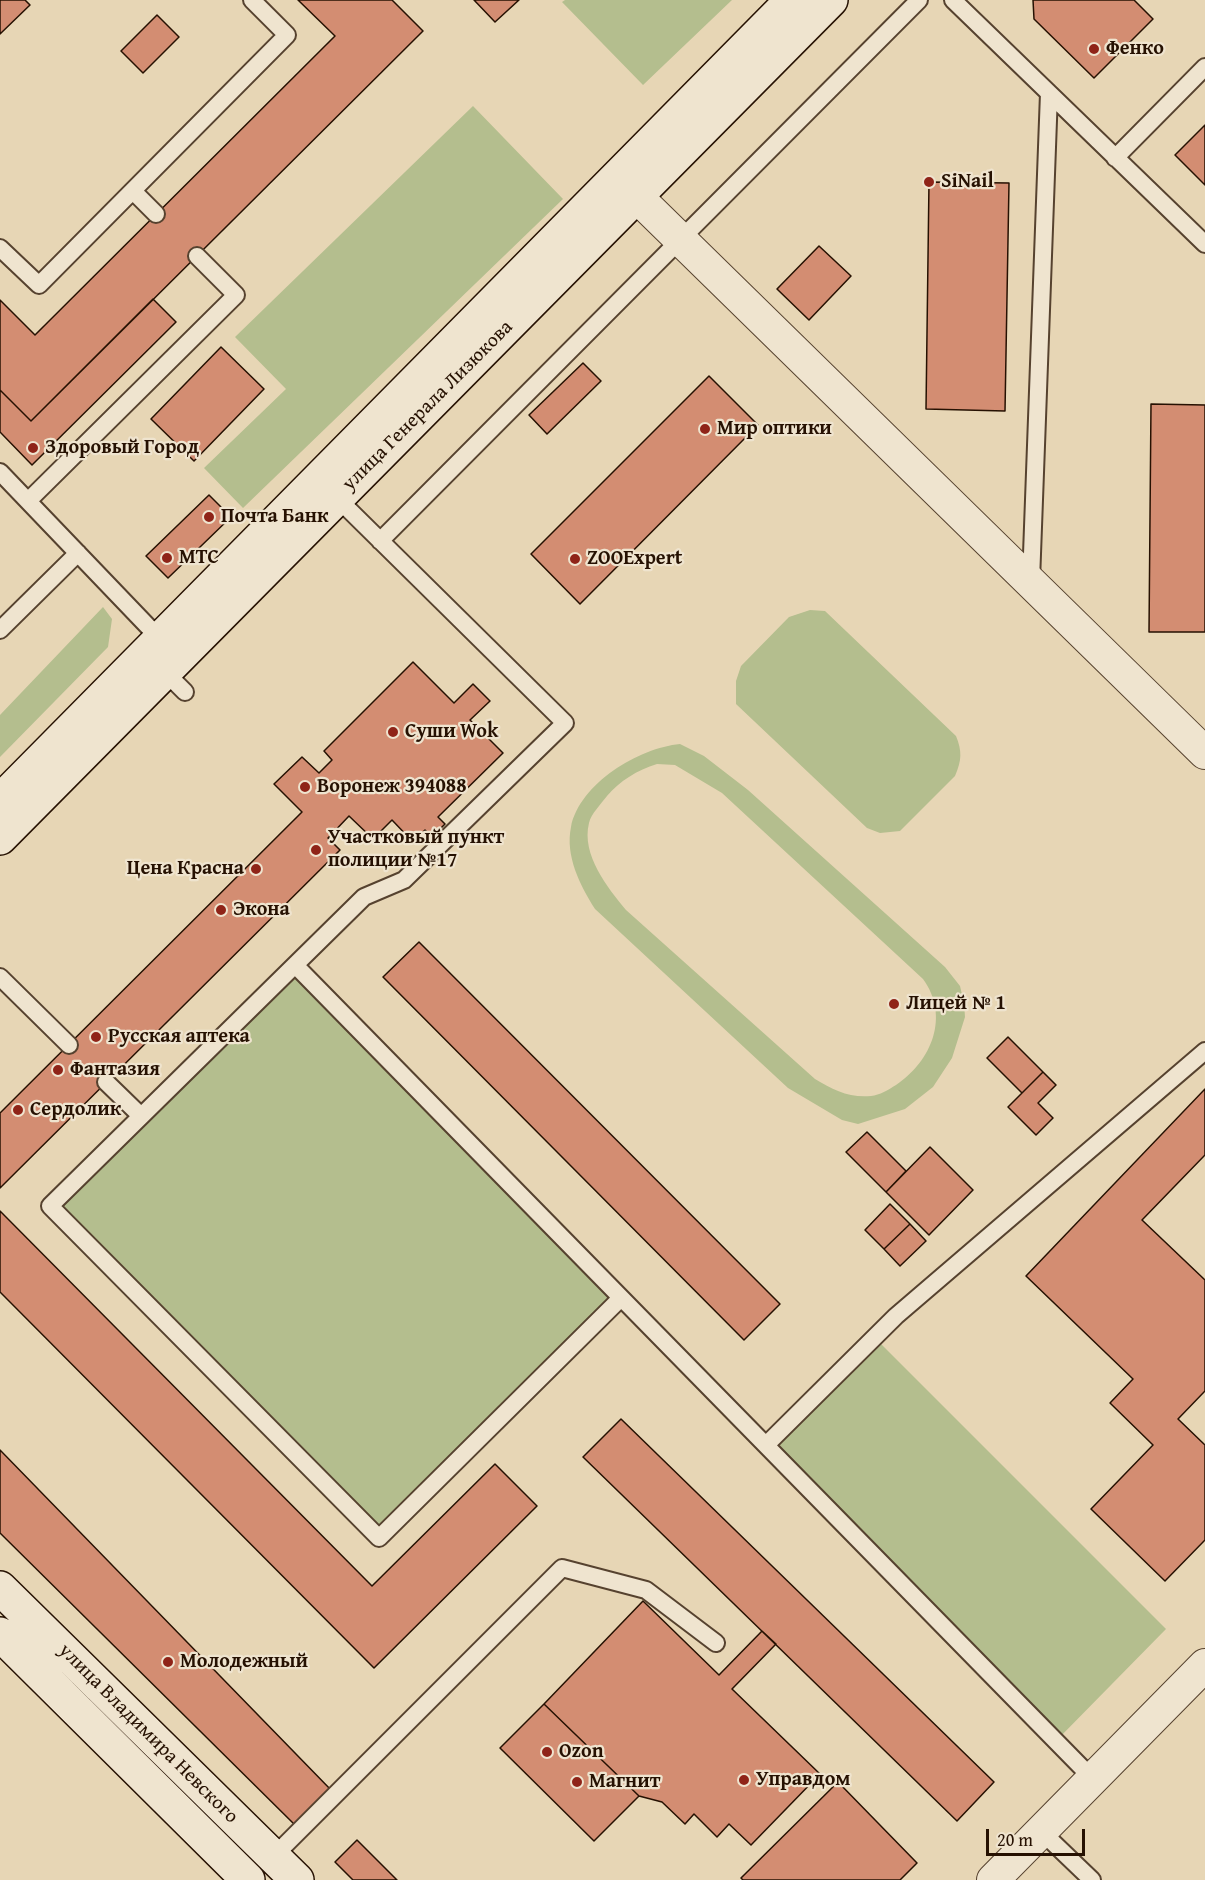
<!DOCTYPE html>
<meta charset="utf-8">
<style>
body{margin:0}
#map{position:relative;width:1205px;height:1880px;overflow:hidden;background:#e7d6b5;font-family:"Gentium Book Plus",serif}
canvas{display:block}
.scale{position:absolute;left:986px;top:1829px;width:99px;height:27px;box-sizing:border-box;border:3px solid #261102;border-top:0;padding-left:8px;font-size:18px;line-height:21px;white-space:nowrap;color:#261102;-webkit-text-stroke:4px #efe4cf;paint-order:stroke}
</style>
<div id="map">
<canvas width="1205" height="1880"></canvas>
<div class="scale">20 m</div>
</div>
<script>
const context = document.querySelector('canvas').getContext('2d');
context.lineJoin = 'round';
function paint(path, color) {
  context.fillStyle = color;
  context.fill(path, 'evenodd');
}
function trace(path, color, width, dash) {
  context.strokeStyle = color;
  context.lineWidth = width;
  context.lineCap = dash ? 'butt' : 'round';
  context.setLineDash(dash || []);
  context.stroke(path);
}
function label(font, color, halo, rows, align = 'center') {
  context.font = font + ' "Gentium Book Plus",serif';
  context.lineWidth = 4.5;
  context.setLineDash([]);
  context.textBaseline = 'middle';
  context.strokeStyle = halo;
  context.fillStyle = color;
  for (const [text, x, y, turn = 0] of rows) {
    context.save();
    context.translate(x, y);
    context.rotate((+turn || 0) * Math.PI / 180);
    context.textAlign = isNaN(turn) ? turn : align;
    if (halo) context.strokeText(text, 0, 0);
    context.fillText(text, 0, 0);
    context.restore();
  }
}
const green = new Path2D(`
 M565 0H732L643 85 562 2Z
 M473 106 563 199 243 508 204 468 286 389 235 337Z
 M103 607 112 619 108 647 0 757V715Z
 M810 610 825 611 956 736C962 751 962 760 955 776L900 831 880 833 867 828 736 704V681L741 666 789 617Z
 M680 744 704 756 748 790 945 967 960 986 964 1003 965 1017 952 1058 933 1087 905 1109 858 1124 842 1120 788 1088 595 909C580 885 565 856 571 827 580 783 639 748 680 744ZM657 764 675 765 722 793 923 979C950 1016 932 1061 896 1085 888 1090 880 1095 871 1096 849 1098 833 1090 815 1079L626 910C608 888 581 855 589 823 591 814 601 804 607 796 620 781 637 770 657 764Z
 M295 965 621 1298 379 1538 50 1206Z
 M874 1337 1166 1629 1056 1741 766 1445Z`);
const building = new Path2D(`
 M0 0H25L30 5 0 34Z
 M298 0H392L423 31 31 421 0 390V300L35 335 335 36Z
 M474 0H519L495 22Z
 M1033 0H1134L1153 19 1094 78 1034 19Z
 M157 15 179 37 143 73 121 51Z
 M1205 125V185L1175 155Z
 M929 182 1009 183 1005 411 926 409Z
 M819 246 851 276 809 320 777 289Z
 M153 299 176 322 32 465 0 432V390L31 421Z
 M221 347 264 389 194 461 151 419Z
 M583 363 601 381 547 434 529 415Z
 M709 376 758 425 580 604 531 554Z
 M1151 404 1205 405V632H1149Z
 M209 495 231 517 168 578 146 556Z
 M413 662 454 703 473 684 490 701 470 720 503 753 438 817 445 824 432 837 425 830 413 842 392 820 373 839 349 816 328 838 340 850 0 1188V1113L302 812 274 784 302 757 319 773 332 760 324 751Z
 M419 942 780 1304 744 1340 383 977Z
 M1008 1037 1043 1072 1022 1093 987 1058Z
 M1043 1072 1056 1085 1038 1103 1053 1118 1036 1135 1008 1107Z
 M1205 1089V1155L1142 1220 1205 1280V1391L1178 1419 1205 1445V1540L1165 1581 1091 1509 1153 1445 1110 1403 1133 1379 1026 1276Z
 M867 1132 906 1171 886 1192 846 1152Z
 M930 1147 973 1190 929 1235 886 1192Z
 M890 1204 910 1224 884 1249 865 1230Z
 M0 1211 372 1586 495 1464 537 1506 374 1668 0 1292Z
 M910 1224 926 1241 900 1266 884 1249Z
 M621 1419 994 1782 957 1821 583 1457Z
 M0 1450 332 1791 296 1826 0 1533Z
 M643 1601 719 1675 762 1631 776 1644 732 1689 820 1774 751 1845 729 1824 717 1837 694 1814 685 1824 662 1802 639 1796 544 1704Z
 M544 1704 639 1796 594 1841 500 1748Z
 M838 1782 917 1863 900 1880H743L741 1878Z
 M357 1840 397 1880H353L335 1862Z`);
const lane = new Path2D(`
 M953 0 1205 244
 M1115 158 1205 67
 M133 191 156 214
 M0 248 39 285 287 35 252 0
 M0 472 160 639
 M337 498 565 723 404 880 364 897 50 1206 379 1538 621 1298
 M28 501 236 295 197 256
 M380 541 919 0
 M1031 581 1049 93
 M0 630 78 553
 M165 672 185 692
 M295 965 1093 1779
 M0 977 69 1045
 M106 1082 141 1116
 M766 1445 896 1316 1205 1051
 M1041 1831 1092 1880
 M273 1857 562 1568 646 1590 716 1643`);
const street = new Path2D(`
 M636 196 1205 753
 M993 1880 1205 1665`);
const secondary = new Path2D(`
 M0 801 792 0
 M0 838 831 0
 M0 1588 297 1880
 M0 1634 248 1880`);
const markers = [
 [1094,49,6,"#8f2418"],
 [929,182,6,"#8f2418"],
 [705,429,6,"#8f2418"],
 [33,448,6,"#8f2418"],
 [209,517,6,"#8f2418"],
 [167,558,6,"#8f2418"],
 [575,559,6,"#8f2418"],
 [393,732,6,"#8f2418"],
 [305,787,6,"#8f2418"],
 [316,850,6,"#8f2418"],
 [256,869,6,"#8f2418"],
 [221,910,6,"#8f2418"],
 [894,1004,6,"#8f2418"],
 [96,1037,6,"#8f2418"],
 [58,1070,6,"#8f2418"],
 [18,1110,6,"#8f2418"],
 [168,1662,6,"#8f2418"],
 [547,1752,6,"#8f2418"],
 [744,1780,6,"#8f2418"],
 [577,1782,6,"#8f2418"]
];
const poiNames = [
 ["Фенко",1106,49],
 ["SiNail",941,182],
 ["Мир оптики",717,429],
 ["Здоровый Город",45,448],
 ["Почта Банк",221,517],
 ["МТС",179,558],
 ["ZOOExpert",587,559],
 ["Суши Wok",405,732],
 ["Воронеж 394088",317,787],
 ["Участковый пункт",328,838],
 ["полиции №17",328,861],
 ["Цена Красна",244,869,"right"],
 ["Экона",233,910],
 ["Лицей № 1",906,1004],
 ["Русская аптека",108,1037],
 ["Фантазия",70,1070],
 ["Сердолик",30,1110],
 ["Молодежный",180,1662],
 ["Ozon",559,1752],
 ["Управдом",756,1780],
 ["Магнит",589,1782]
];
const streetNames = [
 ["улица Генерала Лизюкова",428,406,-45],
 ["улица Владимира Невского",148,1734,45]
];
paint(green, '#b4be8e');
paint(building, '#d38d72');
trace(building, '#261102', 1.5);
trace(lane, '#56422f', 20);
trace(street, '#56422f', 34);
trace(secondary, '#261102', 36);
trace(lane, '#efe4cf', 16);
trace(street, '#efe4cf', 32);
trace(secondary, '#efe4cf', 33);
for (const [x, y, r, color] of markers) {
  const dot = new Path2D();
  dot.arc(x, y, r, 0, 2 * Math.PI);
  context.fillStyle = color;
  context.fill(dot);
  trace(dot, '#efe4cf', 2);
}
label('bold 20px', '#261102', '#efe4cf', poiNames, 'left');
label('20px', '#261102', '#efe4cf', streetNames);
</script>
